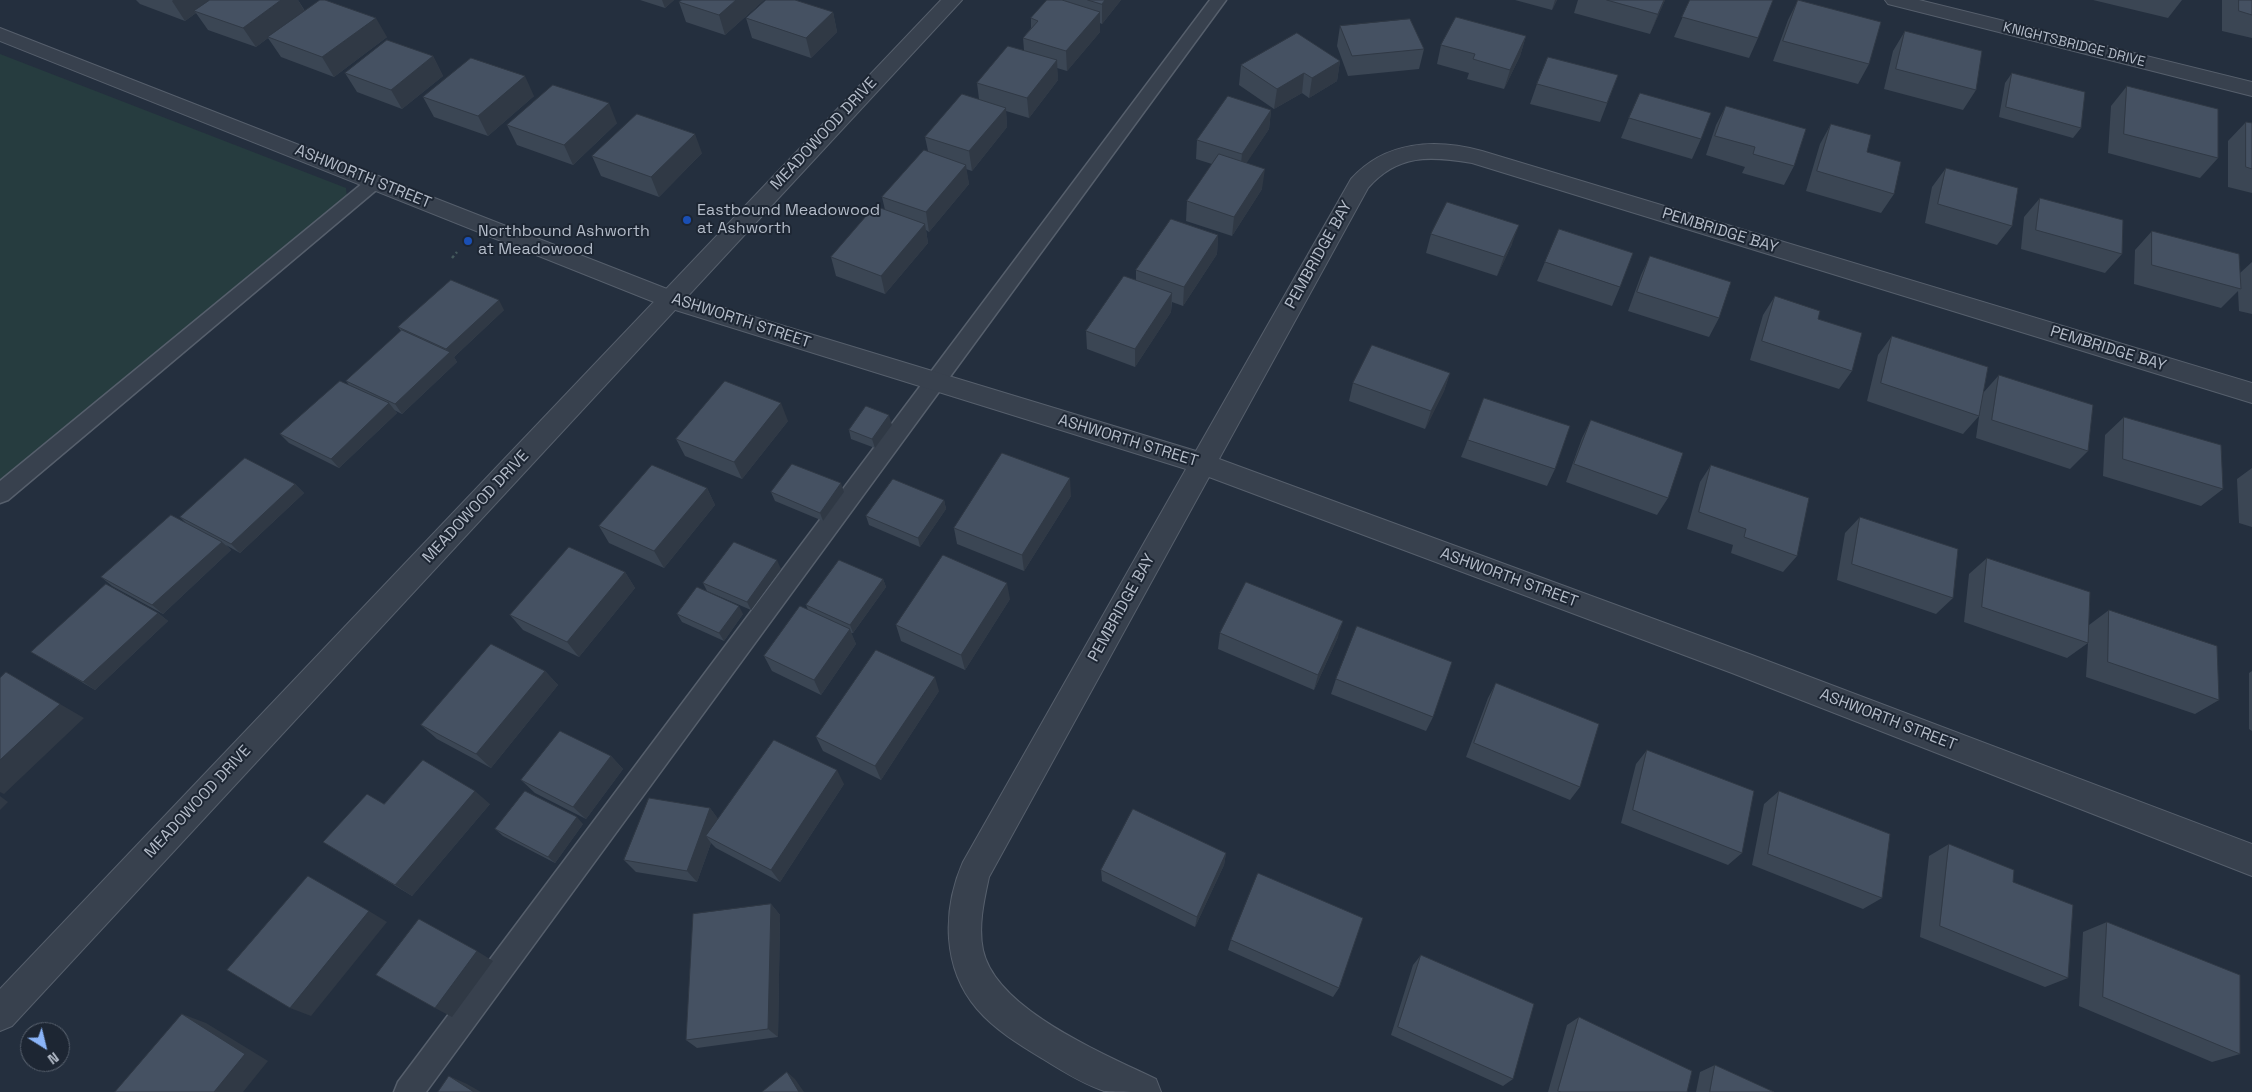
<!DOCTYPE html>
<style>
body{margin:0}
#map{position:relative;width:2252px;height:1092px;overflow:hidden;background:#242f3e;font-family:"Space Grotesk",sans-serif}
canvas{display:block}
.north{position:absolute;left:20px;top:1022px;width:50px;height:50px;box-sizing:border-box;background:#1d2633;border:1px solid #59626f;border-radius:50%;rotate:144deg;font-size:14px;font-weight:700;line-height:20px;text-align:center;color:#b4bcc9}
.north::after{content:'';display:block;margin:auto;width:18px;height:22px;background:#8ab4f8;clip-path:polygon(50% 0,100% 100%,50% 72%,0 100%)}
</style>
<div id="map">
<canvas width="2252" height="1092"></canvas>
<div class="north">N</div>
</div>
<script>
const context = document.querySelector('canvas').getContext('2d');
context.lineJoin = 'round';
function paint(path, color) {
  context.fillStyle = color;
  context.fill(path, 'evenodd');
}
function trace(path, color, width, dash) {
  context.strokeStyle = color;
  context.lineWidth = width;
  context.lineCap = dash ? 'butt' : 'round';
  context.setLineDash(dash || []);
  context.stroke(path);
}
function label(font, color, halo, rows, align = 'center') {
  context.font = font + ' "Space Grotesk",sans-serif';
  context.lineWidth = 4;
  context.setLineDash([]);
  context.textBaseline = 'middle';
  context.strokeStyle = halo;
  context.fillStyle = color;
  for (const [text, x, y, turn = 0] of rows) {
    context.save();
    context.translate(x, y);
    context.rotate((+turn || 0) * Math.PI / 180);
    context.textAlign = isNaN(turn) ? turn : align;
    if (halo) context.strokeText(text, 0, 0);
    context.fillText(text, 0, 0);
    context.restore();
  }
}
const green = new Path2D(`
 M0 54 346 188 347 198 0 485Z`);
const path = new Path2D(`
 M452 258 457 252`);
const service = new Path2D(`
 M1210 0H1226L426 1092H394L398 1082Z
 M375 176 381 178 384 182 381 186 8 500 0 503V481L369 178Z`);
const minor = new Path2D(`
 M1885 0H1919L2252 82V96L1888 4Z
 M0 28 685 296 1196 451 1351 179C1385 141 1435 138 1482 151L2252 383V403L1472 163C1430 156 1398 154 1368 188L1219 459 1752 655 2252 844V876L1732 673 1209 477 989 877C984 900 978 926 983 950 996 1010 1105 1054 1156 1079L1161 1092C1147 1092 1115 1092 1104 1091 1083 1084 1062 1071 1043 1059 1020 1045 995 1030 977 1009 942 968 942 910 963 862L1186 469 669 308 0 41Z`);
const tertiary = new Path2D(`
 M941 0H962L12 1026 0 1031V989Z`);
const wall = new Path2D(`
 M136 0H298L305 11 387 37 334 77 281 57 268 38 256 47 208 30 196 13 185 21 140 4Z
 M640 0H674L665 8Z
 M764 0 725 35 686 22 679 2Z
 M1047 0H1121L1102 24 1100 23V32L1067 71 1057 68 1058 80 1029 118 1006 111 1007 127 972 171 966 169 969 184 929 232 926 230 928 243 885 294 836 276 831 257 885 210 882 197 928 151 925 137 979 99 977 83 1024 50 1023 38 1031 28V18Z
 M1515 0H1557L1552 10Z
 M1578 0H1665L1650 34 1574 13Z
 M1690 0 1758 38 1749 58 1674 37Z
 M1798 0 1869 64 1858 84 1773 61 1788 20Z
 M2093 0H2182L2168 18Z
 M2222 0H2252V38L2222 31Z
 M833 12 837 32 811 58 752 38 746 18Z
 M1340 26 1424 49 1419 69 1348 76 1337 46Z
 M1905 31 1976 90 1963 110 1884 89 1893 51Z
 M1526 36 1520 56 1504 89 1467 79 1469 73 1437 64 1441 45Z
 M433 56 443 76 402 109 357 92 345 73Z
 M1340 61 1337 81 1309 98 1302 93 1274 109 1239 85 1241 65Z
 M2012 73 2081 128 2073 138 1999 117 2005 83Z
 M1618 75 1600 122 1530 104 1537 84Z
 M2127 86 2218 158 2200 178 2108 153 2111 106Z
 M534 96 488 136 434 117 423 97Z
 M1726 106 1794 166 1784 185 1742 173 1745 167 1706 155 1716 125Z
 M1271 110 1269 129 1246 163 1262 189 1232 236 1186 221 1187 201 1212 164 1196 159 1197 140Z
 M1629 118 1701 139 1692 159 1621 138Z
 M2246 122 2252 123V193L2228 187V141Z
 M617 123 573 165 517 145 507 125Z
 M1831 124 1867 152 1894 194 1881 213 1806 191 1820 144Z
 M702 153 659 197 601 176 592 156Z
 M1946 168 2012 226 1997 245 1925 223 1932 187Z
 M2040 198 2122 254 2105 273 2021 249 2024 217Z
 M2152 231 2240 273 2252 262V314L2239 311 2238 291 2221 308 2134 284 2135 250Z
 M1431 234 1512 244 1497 276 1426 253Z
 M1218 235 1217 254 1183 306 1172 302 1171 312 1135 367 1087 349 1086 331 1136 280V270Z
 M1650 256 1719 318 1709 337 1628 311 1641 275Z
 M1545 262 1620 287 1612 306 1537 281Z
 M1775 296 1818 319 1852 371 1839 389 1750 360 1763 315Z
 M504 310 454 357 457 362 402 414 394 410 397 413 339 468 289 443 280 434 349 385 346 381 401 331 398 327Z
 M1892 336 1983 393 1999 375 2088 451 2070 469 1976 438 1982 396 1979 416 1963 434 1867 401 1878 355Z
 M1450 373 1444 391 1425 429 1349 401 1353 383Z
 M1484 398 1555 469 1547 486 1461 457Z
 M2124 417 2223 489 2201 506 2103 476 2105 435Z
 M1591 420 1668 498 1657 515 1566 482 1582 438Z
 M788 421 742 479 685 456 676 439Z
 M892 425 875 448 851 439 849 430Z
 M1711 465 1797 556 1783 572 1731 553 1733 545 1687 529 1700 482Z
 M2252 468V527L2239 523 2237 479Z
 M295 484 304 493 240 553 226 545 231 550 163 614 112 586 101 577 186 523 180 517Z
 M707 488 715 505 664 568 609 543 599 526Z
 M771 492H844L823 521 775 501Z
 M1071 496 1024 571 957 544 954 528Z
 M944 500 946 509 920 547 869 525 866 516Z
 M1860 517 1953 598 1936 614 1837 580 1845 533Z
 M1987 558 2089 625 2109 610 2219 700 2195 714 2086 677 2088 643 2067 658 1964 622 1969 574Z
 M781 569 751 610 707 591 703 583Z
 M625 572 635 588 579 657 523 630 510 615Z
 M883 579 886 587 853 633H851L856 644 821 695 772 671 764 656 808 610 806 605Z
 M1010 599 965 670 901 641 896 625Z
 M158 613 168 621 95 690 31 652Z
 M677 614H743L724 641 682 622Z
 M1220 633 1338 637 1314 690 1218 649Z
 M545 671 558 685 491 768 437 739 421 725Z
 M2252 671V731L2249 729V673Z
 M1336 679 1433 717 1426 731 1331 694Z
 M1496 683 1580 787 1570 800 1466 757 1488 698Z
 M939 691 881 780 823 751 816 737Z
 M1647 750 1742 853 1728 865 1621 823 1636 764Z
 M611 756 623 769 586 819 535 793 521 780Z
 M844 784 780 882 716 848 711 843 697 882 636 872 624 860 710 808 718 819Z
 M1779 791 1882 898 1863 909 1752 865 1764 804Z
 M384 804H490L412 896 323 842Z
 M583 824 555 863 503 836 495 829Z
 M1949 844 2013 882 2068 978 2045 987 1920 937 1929 856Z
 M1226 853 1224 865 1195 927 1102 881 1101 870Z
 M771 904 780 915 778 1037 697 1048 686 1040Z
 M2107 922 2240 1054 2212 1062 2079 1006 2083 932Z
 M1231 940 1339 988 1333 997 1228 950Z
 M1421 955 1513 1079 1503 1086 1391 1035 1413 965Z
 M1579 1017 1687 1092H1548L1567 1025Z
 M1715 1065 1774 1092H1696L1700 1072Z`);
const shadedWall = new Path2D(`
 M173 0H215L194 11 196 13 185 21 172 1Z
 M281 0H298L305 12 268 37V38L256 47 243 28Z
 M662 0H674L665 8Z
 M736 0H764L725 35 719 15Z
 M1105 0H1121L1102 24V4Z
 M1555 0H1557L1552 10Z
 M1664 0H1665L1650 34 1658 14Z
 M833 12 837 32 811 58 806 38Z
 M1100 12V32L1067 71 1066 51Z
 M376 18 387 37 334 77 322 57Z
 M1526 36 1520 56 1504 89 1510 70Z
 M433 56 443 76 402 109 391 90Z
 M1057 60 1058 80 1029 118 1027 98Z
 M1340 61 1337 81 1309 98 1312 78Z
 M1304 73 1302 93 1274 109 1277 89Z
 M525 76 534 96 488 136 478 116Z
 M609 103 617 123 573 165 564 145Z
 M1006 108 1007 127 972 171 969 151Z
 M1271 110 1269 129 1240 173 1242 154Z
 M695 134 702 153 659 197 651 177Z
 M966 165 969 184 929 232 926 212Z
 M1265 169 1262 189 1232 236 1234 217Z
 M925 224 928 243 885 294 881 276Z
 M1519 225 1512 244 1497 276 1504 257Z
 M1218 235 1217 254 1183 306 1184 287Z
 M1172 293 1171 312 1135 367V349Z
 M499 300 504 310 454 357 457 362 402 414 395 404 449 353 446 349Z
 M1450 373 1444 391 1425 429 1431 411Z
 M389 403 397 413 339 468 331 459Z
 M781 403 788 421 742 479 734 462Z
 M889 415 892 425 875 448 872 439Z
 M1070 478 1071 496 1024 571 1022 555Z
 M841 483 844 492 823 521 820 513Z
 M295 484 304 493 240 553 231 544Z
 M707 488 715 505 664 568 654 551Z
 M944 500 946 509 920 547 918 538Z
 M222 542 231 550 163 614 152 605Z
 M777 560 781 569 751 610 747 602Z
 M625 572 635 588 579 657 567 642Z
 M883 579 886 587 853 633 850 625Z
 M1007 583 1010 599 965 670 961 655Z
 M739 606 743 614 724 641 719 633Z
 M158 613 168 621 95 690 83 682Z
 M1343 621 1338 637 1314 690 1318 675Z
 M850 629 856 644 821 695 814 680Z
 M545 671 558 685 491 768 476 754Z
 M935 677 939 691 881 780 875 766Z
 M60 704 84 718 4 794 0 792V760Z
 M611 756 623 769 586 819 573 807Z
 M837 770 844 784 780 882 771 870Z
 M475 791 490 804 412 896 395 885Z
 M0 796 8 802 0 810Z
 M710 808 719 820 706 836 711 843 697 882 687 871Z
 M577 817 583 824 555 863 548 857Z
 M1226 853 1224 865 1195 927 1197 917Z
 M771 904 780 915 778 1037 768 1029Z
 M369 911 387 922 311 1016 290 1008Z
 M477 951 493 961 452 1017 435 1008Z
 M182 1014 206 1023 268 1061 243 1092H214Z
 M787 1072 795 1079 804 1092H799Z
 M449 1076 467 1084 481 1092H474Z`);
const building = new Path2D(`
 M210 0H281L243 28 194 11Z
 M320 0H325L376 18 322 57 268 37Z
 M682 0H736L719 15 679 2Z
 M766 0H795L833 12 806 38 746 18Z
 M1047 0H1062L1100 12 1066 51 1023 38 1038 21 1031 18Z
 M1088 0H1105L1102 4Z
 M1607 0H1664L1658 14Z
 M1690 0H1773L1758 38 1682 17Z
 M1798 0 1881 22 1869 64 1783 41Z
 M2239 0H2252V15L2239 11Z
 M1456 17 1526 36 1510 70 1473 59 1475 54 1441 45Z
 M1410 19 1424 49 1352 56 1340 26Z
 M1905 31 1982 51 1976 90 1896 69Z
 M1297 33 1340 61 1312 78 1304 73 1277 89 1241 65Z
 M387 40 433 56 391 90 345 73Z
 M1008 46 1057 60 1027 98 977 83Z
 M1548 57 1618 75 1607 103 1537 84Z
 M471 58 525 76 478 116 423 97Z
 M2012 73 2085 92 2081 128 2006 107Z
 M553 85 609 103 564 145 507 125Z
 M2127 86 2218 109V158L2124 134Z
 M1640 93 1711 113 1701 139 1629 118Z
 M962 94 1006 108 969 151 925 137Z
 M1228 96 1271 110 1242 154 1197 140Z
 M1726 106 1806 129 1794 166 1753 154 1755 147 1715 136Z
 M637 114 695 134 651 177 592 156Z
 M2246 122 2252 123V169L2246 167Z
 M1831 124 1871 135 1867 152 1901 162 1894 194 1817 171Z
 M924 150 966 165 926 212 882 197Z
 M1219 154 1265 169 1234 217 1187 201Z
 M1946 168 2018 188 2012 226 1938 204Z
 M2040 198 2123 220 2122 254 2036 230Z
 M1447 202 1519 225 1504 257 1431 234Z
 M875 206 925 224 881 276 831 257Z
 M1171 219 1218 235 1184 287 1136 270Z
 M1559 229 1633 253 1620 287 1545 262Z
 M2152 231 2239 254 2241 289 2152 265Z
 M1650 256 1731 282 1719 318 1637 292Z
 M1124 276 1172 293 1135 349 1086 331Z
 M451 280 499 300 446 349 398 327Z
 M1775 296 1820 311 1818 319 1862 333 1852 371 1762 341Z
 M402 330 450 352 395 404 346 381Z
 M1892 336 1988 367 1979 416 1881 383Z
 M1372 345 1450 373 1431 411 1353 383Z
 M1999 375 2093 405 2088 451 1992 420Z
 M340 381 389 403 331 459 280 434Z
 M725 381 781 403 734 462 676 439Z
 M1484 398 1570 426 1555 469 1468 440Z
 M866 406 889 415 872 439 849 430Z
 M2124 417 2221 445 2223 489 2123 459Z
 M1591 420 1683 453 1668 498 1574 464Z
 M1002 453 1070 478 1022 555 954 528Z
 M245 458 295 484 231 544 180 517Z
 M792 464 841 483 820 513 771 492Z
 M652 465 707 488 654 551 599 526Z
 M1711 465 1809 498 1797 556 1744 537 1746 529 1699 512Z
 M893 479 944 500 918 538 866 516Z
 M171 515 222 542 152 605 101 577Z
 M1860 517 1958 549 1953 598 1852 564Z
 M734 542 777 560 747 602 703 583Z
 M569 547 625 572 567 642 510 615Z
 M943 555 1007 583 961 655 896 625Z
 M1987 558 2090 592 2088 643 1982 607Z
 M839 560 883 579 850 625 806 605Z
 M1246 582 1343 621 1318 675 1220 633Z
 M106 584 158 613 83 682 31 652Z
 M697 587 739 606 719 633 677 614Z
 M800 606 850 629 814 680 764 656Z
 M2109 610 2217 646 2219 700 2108 662Z
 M1357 626 1452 662 1433 717 1336 679Z
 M491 644 545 671 476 754 421 725Z
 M876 650 935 677 875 766 816 737Z
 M6 672 60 704 0 760V678Z
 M1496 683 1599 724 1580 787 1474 743Z
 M560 731 611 756 573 807 521 780Z
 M774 740 837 770 771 870 706 836Z
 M1647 750 1754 791 1742 853 1633 810Z
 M423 760 475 791 395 885 323 842 367 794 384 804Z
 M525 791 577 817 548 857 495 829Z
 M1779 791 1890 834 1882 898 1768 854Z
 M649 798 710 808 687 871 624 860Z
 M1133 809 1226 853 1197 917 1101 870Z
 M1949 844 2014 870 2013 882 2073 905 2068 978 1940 926Z
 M1258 873 1363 918 1339 988 1231 940Z
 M308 876 369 911 290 1008 227 970Z
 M771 904 768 1029 686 1040 693 914Z
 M419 919 477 951 435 1008 376 975Z
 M2107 922 2240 975V1054L2103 997Z
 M1421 955 1534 1004 1513 1079 1398 1027Z
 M182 1014 245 1054 214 1092H115Z
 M1579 1017 1692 1071 1687 1092H1561L1558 1091Z
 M1715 1065 1774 1092H1710Z
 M787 1072 799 1092H762Z
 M449 1076 474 1092H438Z`);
const markers = [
 [687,220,5,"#1a4fb4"],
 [468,241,5,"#1a4fb4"]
];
const farStreetnames = [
 ["KNIGHTSBRIDGE DRIVE",2074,45,14]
];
const streetNames = [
 ["MEADOWOOD DRIVE",824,134,-47],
 ["ASHWORTH STREET",363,177,22],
 ["PEMBRIDGE BAY",1720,231,17],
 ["PEMBRIDGE BAY",1319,255,-61],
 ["ASHWORTH STREET",741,321,18],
 ["PEMBRIDGE BAY",2108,349,17],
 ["ASHWORTH STREET",1128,441,17],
 ["MEADOWOOD DRIVE",476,507,-47],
 ["ASHWORTH STREET",1509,578,20],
 ["PEMBRIDGE BAY",1122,608,-61],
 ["ASHWORTH STREET",1888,720,21],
 ["MEADOWOOD DRIVE",198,802,-47]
];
const poiNames = [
 ["Eastbound Meadowood",697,211],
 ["at Ashworth",697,229],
 ["Northbound Ashworth",478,232],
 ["at Meadowood",478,250]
];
paint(green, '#263c3f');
trace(service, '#565f6c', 3);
trace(minor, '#565f6c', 2);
trace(tertiary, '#565f6c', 2);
trace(path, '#44595c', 2.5, [3, 3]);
paint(service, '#38414e');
paint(minor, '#38414e');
paint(tertiary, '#38414e');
paint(wall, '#3b4654');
paint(shadedWall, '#303945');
paint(building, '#455162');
trace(building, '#303945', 1);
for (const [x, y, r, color] of markers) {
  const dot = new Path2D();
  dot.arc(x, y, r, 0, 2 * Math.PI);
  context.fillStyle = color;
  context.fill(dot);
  trace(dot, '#1d2633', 2);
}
label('14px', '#b4bcc9', '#1d2633', farStreetnames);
label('16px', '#b4bcc9', '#1d2633', streetNames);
label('16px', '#b4bcc9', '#1d2633', poiNames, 'left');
</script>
